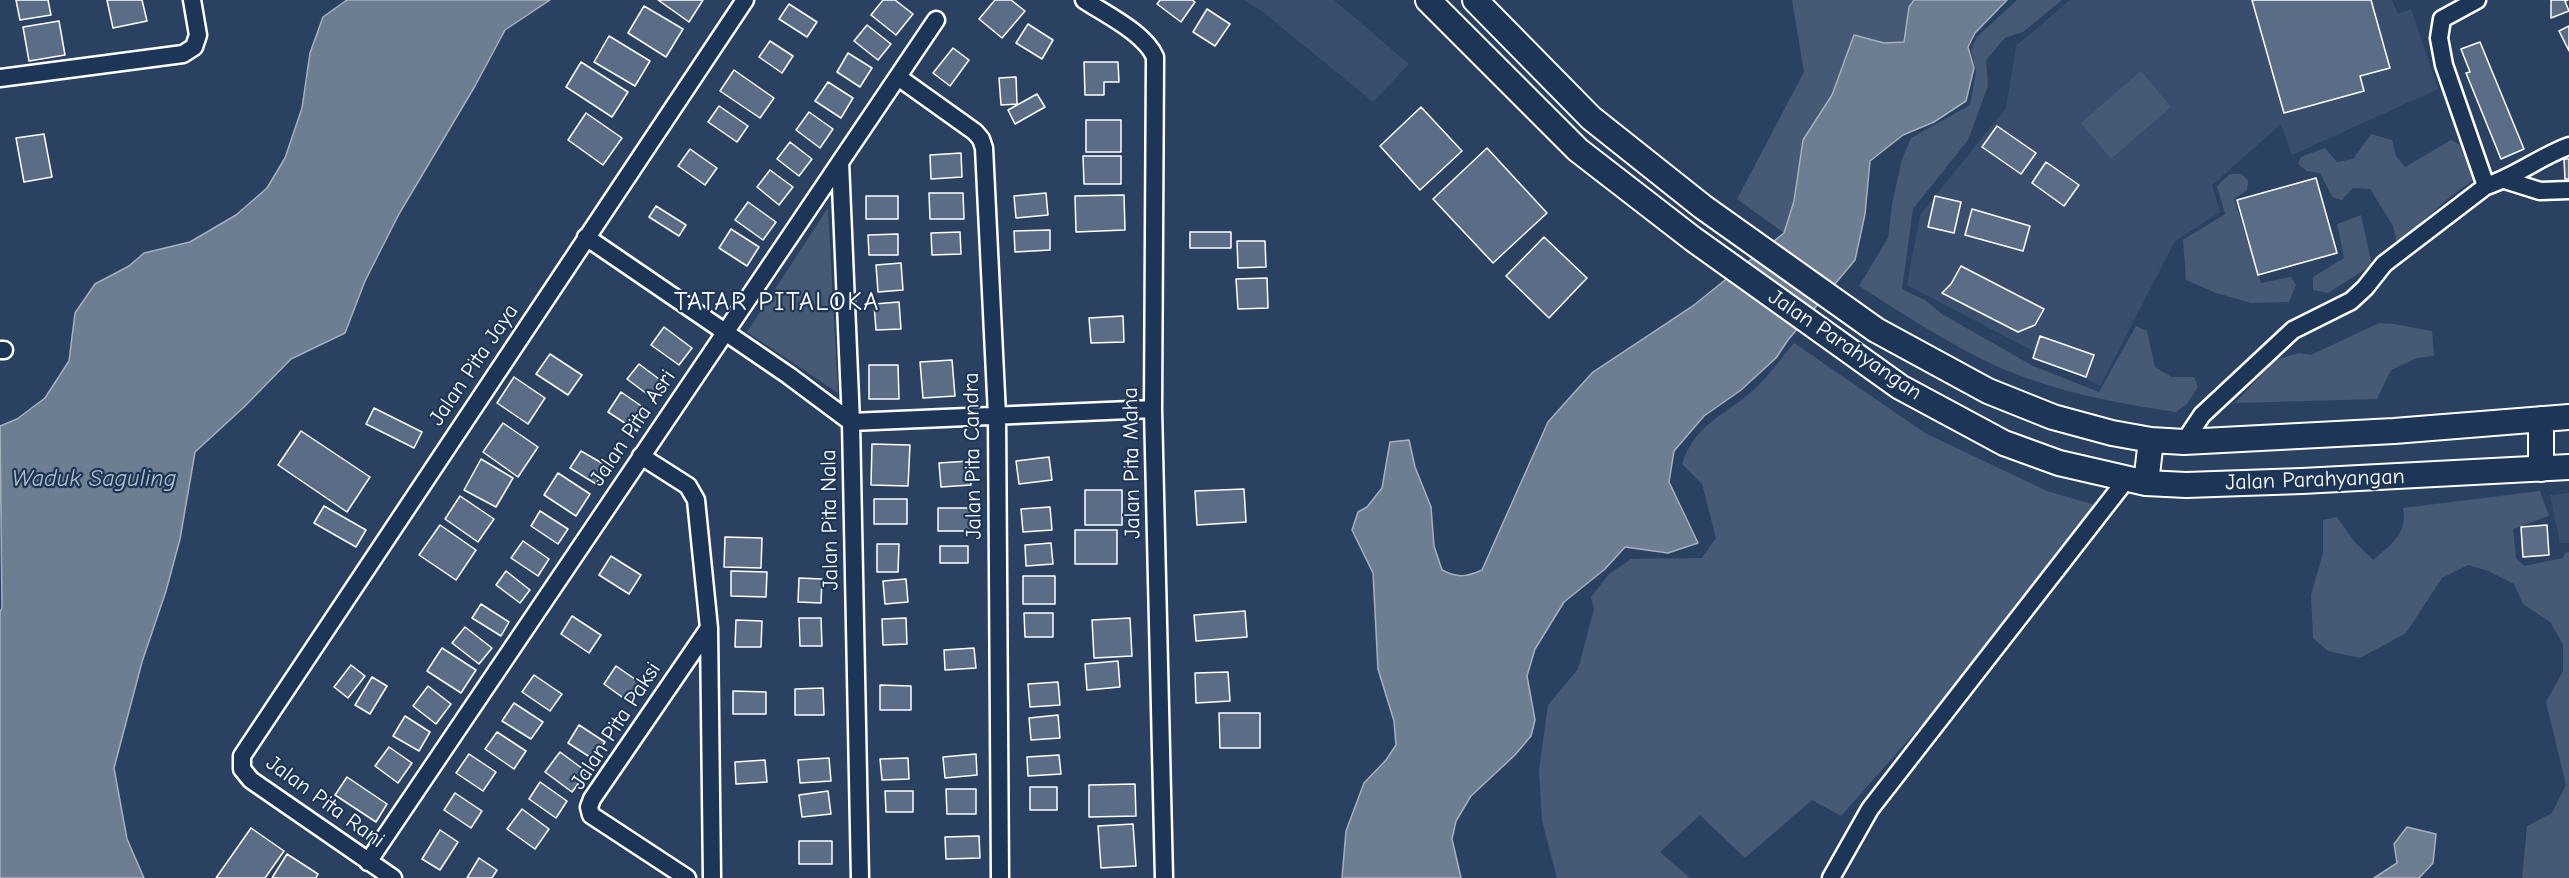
<!DOCTYPE html>
<style>
body{margin:0}
canvas{display:block;background:#2a4161}
</style>
<canvas width="2569" height="878"></canvas>
<script>
const context = document.querySelector('canvas').getContext('2d');
context.lineJoin = 'round';
function paint(path, color) {
  context.fillStyle = color;
  context.fill(path, 'evenodd');
}
function trace(path, color, width, dash) {
  context.strokeStyle = color;
  context.lineWidth = width;
  context.lineCap = dash ? 'butt' : 'round';
  context.setLineDash(dash || []);
  context.stroke(path);
}
function label(font, color, halo, rows, align = 'center') {
  context.font = font + ' "Comic Neue",sans-serif';
  context.lineWidth = 4.5;
  context.setLineDash([]);
  context.textBaseline = 'middle';
  context.strokeStyle = halo;
  context.fillStyle = color;
  for (const [text, x, y, turn = 0] of rows) {
    context.save();
    context.translate(x, y);
    context.rotate((+turn || 0) * Math.PI / 180);
    context.textAlign = isNaN(turn) ? turn : align;
    if (halo) context.strokeText(text, 0, 0);
    context.fillText(text, 0, 0);
    context.restore();
  }
}
const built = new Path2D(`
 M1244 0H1334L1409 64 1373 102 1263 12Z
 M2070 0H2392L2398 14 2411 9 2438 89 2292 155 2281 124 2212 185 2220 212 2175 241 2100 386 1907 285 1920 215 2006 108 2016 46Z
 M2569 493V543H2560L2550 495Z`);
const green = new Path2D(`
 M1792 0H1914L1909 7 1904 42 1884 43 1854 35 1832 95 1803 140 1794 201 1784 233 1737 199 1804 72Z
 M2017 0H2062L2023 32 2005 38 1986 60 1988 86 1968 140 1913 209 1902 289 1925 300 1942 314 2033 366 2099 392 2136 326 2147 331 2155 367 2172 377H2194L2198 387 2187 404 2176 412C2114 403 2052 391 1994 365 1947 343 1903 314 1859 286L1888 238 1892 204 1902 159 1911 138 1970 105 1976 72 1971 49 1977 37Z
 M2141 71 2171 107 2111 159 2081 123Z
 M2371 134 2392 140 2396 156 2405 167 2451 140 2460 145 2473 181C2442 199 2425 223 2397 243L2393 226 2370 189 2353 188 2342 200 2332 197 2320 173 2307 171 2298 164 2301 157 2325 148 2337 162 2353 159Z
 M2230 174H2241L2248 180 2247 190 2234 199 2261 283 2291 277 2296 285 2289 302 2251 303 2216 293 2186 280 2183 240 2225 214 2217 186Z
 M828 208 838 393 747 332Z
 M2361 215 2372 265 2328 293 2313 290V277L2344 258 2337 224Z
 M2379 323 2394 324 2432 331 2434 356 2417 358 2391 370 2377 399 2235 403 2275 360 2298 353 2311 355Z
 M1794 343 1925 433 2047 491 2098 506 1934 711 1841 816 1812 800 1745 858 1700 815 1660 852 1690 878H1557L1542 821 1539 770 1548 705 1578 669 1594 609 1591 597 1609 574 1631 559 1702 558 1716 538 1702 484 1682 464C1696 421 1729 414 1758 386 1771 373 1782 357 1794 343Z
 M2540 491 2549 516 2513 529 2516 558 2524 566 2563 558 2565 553 2569 552V878H2522L2527 826 2552 813 2566 785 2546 702 2563 671V644L2550 622 2523 604 2514 584 2486 570 2468 565 2442 578 2406 633 2360 658 2328 651 2313 638 2311 595 2323 553V520L2337 517 2354 541 2373 560C2391 545 2408 533 2403 508Z`);
const water = new Path2D(`
 M347 0H550L505 30 475 86 399 214 365 281 345 333 291 359 244 407 195 452 180 539 166 591 142 662 114 768 127 839 144 878H0V612L2 608 0 426 17 419 45 398 69 361 75 313 95 284 129 266 144 253 190 242 236 215 267 188 285 158 302 108 310 53 323 17Z
 M1914 0H2007L1975 33 1968 47 1974 68 1966 101 1934 122 1903 135 1870 161 1865 214 1855 260 1788 340 1776 358 1741 390 1704 416 1674 451 1669 482 1698 543 1668 553 1625 547 1605 569 1564 602 1535 649 1527 676 1535 720 1531 736 1515 755 1471 796 1456 821 1452 839 1461 878H1342L1346 831 1364 783 1386 760 1396 745 1394 721 1378 669 1373 573 1352 530 1358 512 1367 507 1382 488 1390 442 1409 440 1415 467 1431 507 1434 546 1442 570C1457 578 1467 577 1482 570L1548 422 1572 395 1593 372 1694 305 1784 233 1794 201 1803 140 1832 95 1854 35 1884 43 1904 42 1909 7Z
 M2407 827 2436 834 2433 863 2419 878H2374L2397 863 2394 844Z`);
const building = new Path2D(`
 M16 0H48L51 15 20 20Z
 M107 0H142L147 21 113 28Z
 M658 0H703L689 22Z
 M883 0H895L913 14 896 35 871 15Z
 M995 0H1011L1025 11 1002 38 979 19Z
 M1160 0H1192L1195 2 1181 22 1157 4Z
 M2252 0H2371L2390 68 2360 76 2364 91 2284 113Z
 M2551 0H2568L2565 1 2569 11 2551 18Z
 M789 4 817 22 807 37 779 19Z
 M644 6 683 29 666 57 628 33Z
 M1207 9 1230 24 1215 46 1193 32Z
 M59 21 65 55 29 61 23 27Z
 M1028 24 1053 40 1042 59 1016 43Z
 M867 25 891 44 878 60 854 41Z
 M2569 26V51L2559 31Z
 M609 36 650 61 635 86 594 62Z
 M770 41 793 56 782 73 759 57Z
 M2480 42 2524 149 2501 159 2466 73 2470 72 2461 49Z
 M953 48 969 60 950 86 933 73Z
 M848 53 872 68 860 87 837 72Z
 M581 62 628 92 612 117 566 87Z
 M1084 62H1118L1119 82H1104V95H1085Z
 M734 70 774 98 760 118 720 91Z
 M1016 77 1017 104 1001 105 999 78Z
 M828 82 853 98 841 118 815 101Z
 M1037 94 1045 107 1015 124 1008 110Z
 M719 106 748 126 737 142 708 122Z
 M1421 107 1462 151 1420 190 1380 146Z
 M809 112 833 129 820 148 796 130Z
 M586 113 622 138 603 165 568 140Z
 M1086 120H1121V152H1086Z
 M1997 126 2036 153 2021 174 1982 147Z
 M44 134 52 177 24 182 16 138Z
 M790 142 812 159 799 176 777 159Z
 M1487 148 1547 213 1493 263 1433 199Z
 M690 149 717 168 705 185 678 166Z
 M961 153 962 177 931 179 930 155Z
 M1083 156H1121V184H1084Z
 M2564 159H2569V179H2565Z
 M2046 162 2079 185 2064 206 2032 183Z
 M770 170 793 187 779 205 757 187Z
 M2316 178 2337 253 2258 275 2237 200Z
 M929 193H963L964 219H930Z
 M1046 193 1048 215 1016 218 1014 196Z
 M1124 195 1125 230 1076 232 1075 196Z
 M866 196H898V219H866Z
 M1935 196 1961 202 1954 233 1928 227Z
 M748 202 776 222 763 240 735 220Z
 M656 206 686 225 679 236 649 217Z
 M1972 209 2030 226 2023 251 1965 235Z
 M731 229 759 247 747 266 719 248Z
 M1050 230V250L1015 252 1014 231Z
 M960 232 961 254 932 255 931 233Z
 M1190 232H1231V248H1190Z
 M898 234V255H869L868 235Z
 M1544 237 1587 278 1549 318 1506 276Z
 M1237 241H1265L1266 267 1238 268Z
 M901 263 903 290 878 292 876 265Z
 M1961 266 2044 309 2035 325 2018 332 1942 293 1951 284Z
 M1267 278 1268 308 1238 309 1236 279Z
 M899 302 901 329 876 330 874 304Z
 M1123 316 1124 342 1091 343 1089 318Z
 M664 327 692 348 679 365 651 345Z
 M2040 336 2094 355 2086 377 2033 358Z
 M550 354 582 375 568 395 536 374Z
 M952 360 955 396 923 398 920 362Z
 M639 364 663 382 651 397 627 379Z
 M869 365H898L899 399H869Z
 M514 377 545 398 528 424 497 403Z
 M621 392 650 412 637 431 608 412Z
 M374 408 422 432 414 448 366 424Z
 M503 423 538 447 518 477 483 452Z
 M301 431 370 477 347 512 278 465Z
 M872 444 910 445 908 486 871 485Z
 M581 451 607 466 596 484 570 468Z
 M1049 457 1052 480 1019 484 1016 461Z
 M481 459 513 478 496 507 464 490Z
 M969 461 971 485 941 487 939 463Z
 M558 473 590 494 576 516 544 495Z
 M1244 489 1246 522 1197 525 1195 491Z
 M1085 490H1122V525H1085Z
 M460 496 494 519 478 542 445 519Z
 M874 499H907V524H874Z
 M324 506 366 530 356 547 314 523Z
 M1050 507 1052 530 1023 532 1021 509Z
 M938 508H971V531H938Z
 M540 511 568 529 558 544 531 526Z
 M440 525 476 550 456 580 419 555Z
 M2547 525 2549 555 2523 557 2521 527Z
 M1075 530H1117V564H1075Z
 M725 537 762 538 761 568 724 567Z
 M523 541 549 559 538 576 511 558Z
 M1051 543 1053 564 1026 566 1025 545Z
 M877 544H899L898 572H877Z
 M940 546H968V563H940Z
 M611 556 641 575 629 594 599 575Z
 M506 571 530 590 520 603 496 585Z
 M731 571 767 572 766 597 731 596Z
 M1023 576H1055V604H1023Z
 M799 578 822 579 821 603 798 602Z
 M906 579 908 602 885 604 883 581Z
 M481 604 509 622 501 636 472 618Z
 M1245 611 1247 637 1196 641 1194 615Z
 M1024 613H1053V637H1025Z
 M572 616 601 635 589 653 561 634Z
 M799 618H821L822 646H800Z
 M906 618 907 644 883 645 882 619Z
 M1130 618 1132 656 1094 658 1092 620Z
 M736 620 762 621 761 647H735Z
 M465 627 492 648 479 664 452 643Z
 M442 648 476 670 461 693 427 671Z
 M974 648 976 668 945 670 944 650Z
 M1118 661 1120 687 1087 690 1085 664Z
 M351 665 365 676 348 698 334 687Z
 M616 666 642 684 629 702 604 684Z
 M1228 672 1230 701 1196 703 1195 673Z
 M534 675 562 694 550 711 522 692Z
 M372 677 387 686 370 714 355 705Z
 M1058 682 1060 705 1030 707 1028 684Z
 M880 685 911 686V710H880Z
 M428 686 451 704 436 724 413 706Z
 M823 688 824 715H795V689Z
 M733 691 766 692V714H733Z
 M514 703 543 722 531 739 502 721Z
 M1219 713H1260V748H1220Z
 M1058 715 1060 738 1031 740 1029 718Z
 M405 716 430 732 419 751 393 736Z
 M579 725 605 742 593 759 568 743Z
 M497 732 526 751 514 769 485 749Z
 M389 747 412 763 398 783 375 766Z
 M560 752 587 772 572 792 545 772Z
 M469 754 496 772 483 791 456 773Z
 M976 754 977 775 945 778 943 757Z
 M1059 755 1061 774 1028 776 1027 757Z
 M829 758 831 781 800 783 798 760Z
 M908 758 909 779 882 780 880 759Z
 M765 760 767 782 736 784 735 762Z
 M347 777 387 804 376 822 335 795Z
 M540 782 567 801 556 818 529 799Z
 M1135 784 1136 816 1089 817V785Z
 M1030 787H1057V810H1030Z
 M946 789H976V814H947Z
 M828 791 831 814 802 817 799 795Z
 M885 791H913V812H886Z
 M455 793 482 811 471 828 444 810Z
 M522 809 549 829 535 849 507 829Z
 M1133 824 1136 866 1101 868 1098 826Z
 M251 828 284 851 265 878H216Z
 M440 830 458 842 440 870 422 859Z
 M979 836 980 858 946 859 945 837Z
 M799 841H832V864H799Z
 M287 854 318 874 316 878H272Z
 M479 858 497 870 492 878H467Z`);
const minor = new Path2D(`
 M1084 0C1105 14 1145 33 1155 57L1153 409 1164 878
 M2477 0 2442 19 2439 38 2444 65 2486 186
 M898 77 975 132 981 139 984 148 997 415 1000 878
 M0 78 183 54 194 47 198 35 192 0
 M840 162 851 422 860 878
 M2505 180 2540 191 2569 190
 M586 237 788 375 851 422 1153 409
 M0 350H4
 M2184 442 2202 415 2293 330 2351 301 2365 288 2384 264 2486 186C2515 177 2539 157 2569 146
 M641 456 688 486 696 500 709 628 712 878
 M368 862 936 20
 M393 878 251 780 242 769V756L745 0
 M687 878 591 815 589 807 592 799 709 628
 M1831 878 1870 809 2126 480`);
const secondary = new Path2D(`
 M1428 0 1578 150 1693 239 1900 387 2004 443 2059 463 2146 483 2186 485 2302 481 2569 467
 M1475 0 1591 118 1703 207 1876 330 1988 391 2053 417 2112 433 2151 440 2184 442 2394 431 2569 417
 M2541 469V419
 M2146 483 2151 440`);
const streetNames = [
 ["Jalan Parahyangan",1845,345,34],
 ["Jalan Pita Jaya",474,365,-56],
 ["Jalan Pita Asri",633,428,-56],
 ["Jalan Pita Candra",973,456,-91],
 ["Jalan Pita Maha",1132,463,-91],
 ["Jalan Parahyangan",2315,480,-2],
 ["Jalan Pita Nala",830,520,-91],
 ["Jalan Pita Paksi",616,726,-57],
 ["Jalan Pita Rani",325,802,36]
];
const waterNames = [
 ["Waduk Saguling",94,479]
];
const quarterNames = [
 ["TATAR PITALOKA",777,303]
];
paint(built, '#394e6c');
paint(green, '#465975');
paint(water, '#6d7d92');
trace(water, '#a7b1be', 1.5);
paint(building, '#5b6c86');
trace(building, '#fff', 1.5);
trace(minor, '#fff', 21);
trace(secondary, '#fff', 28);
trace(minor, '#1d3557', 16);
trace(secondary, '#1d3557', 24);
label('22px', '#fff', '#1d3557', streetNames);
label('italic 24px', '#b6bec8', '#1d3557', waterNames);
context.letterSpacing = '1.5px';
label('26px', '#fff', '#1d3557', quarterNames);
context.letterSpacing = '0px';
</script>
